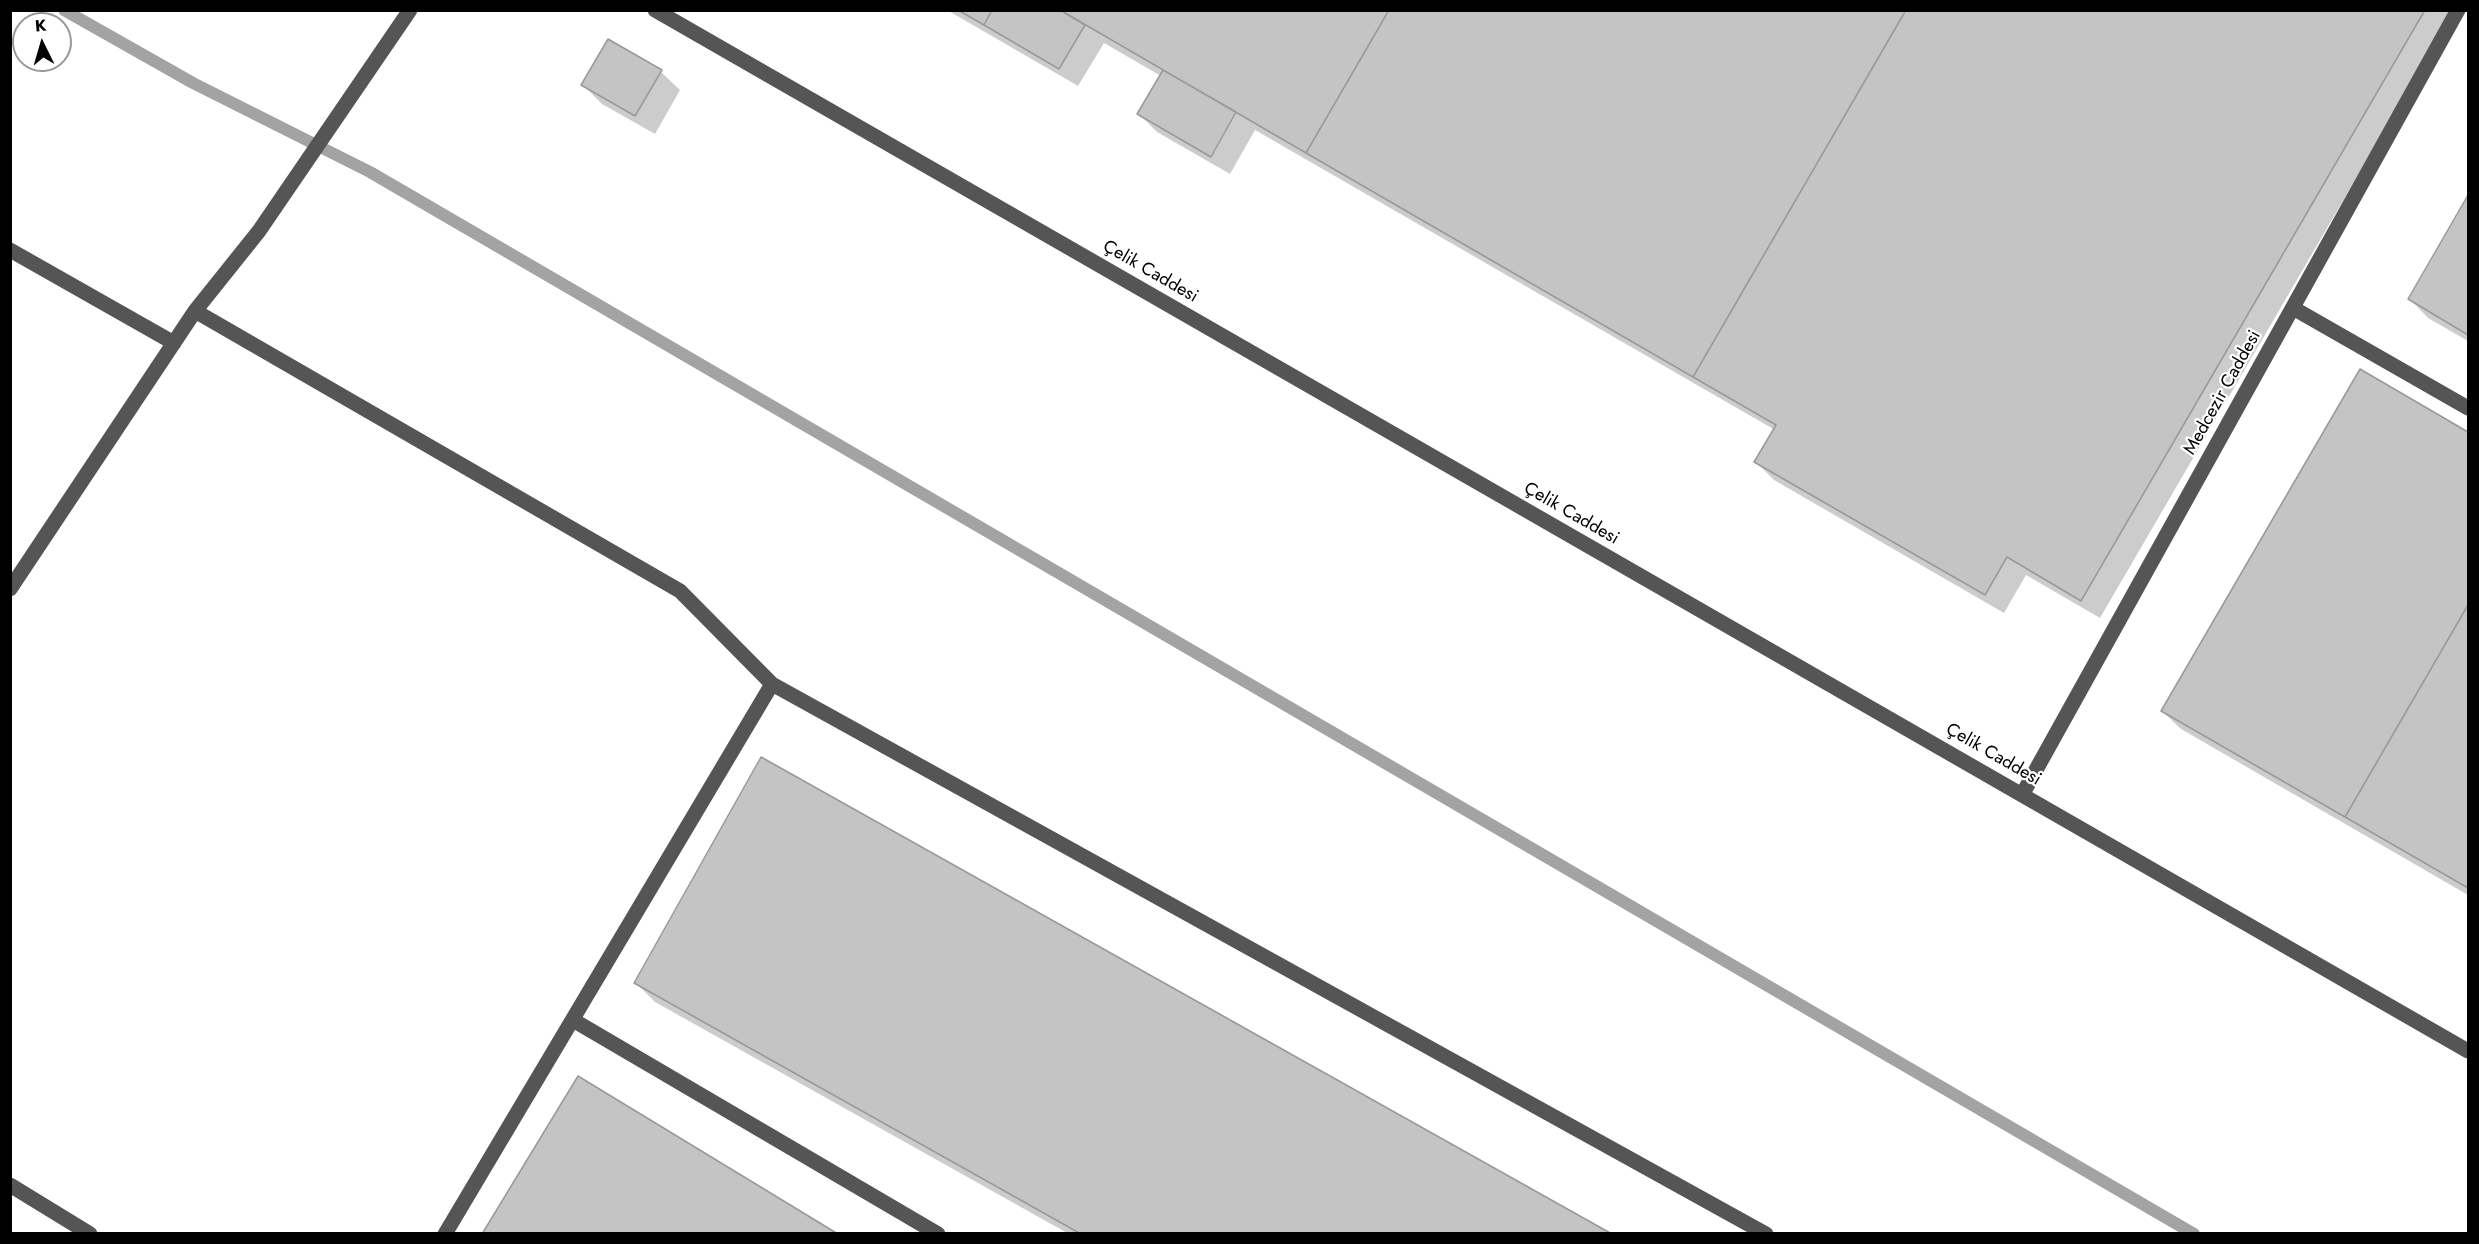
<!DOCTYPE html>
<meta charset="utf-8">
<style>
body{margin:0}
#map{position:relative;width:2479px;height:1244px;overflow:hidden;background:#fff;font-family:Jost,sans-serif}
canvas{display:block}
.frame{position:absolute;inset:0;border:12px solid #000;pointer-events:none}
.north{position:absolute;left:12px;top:12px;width:60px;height:60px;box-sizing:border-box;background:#fff;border:2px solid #999;border-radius:50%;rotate:355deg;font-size:16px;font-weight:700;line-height:24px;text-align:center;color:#000}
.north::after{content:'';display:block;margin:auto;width:21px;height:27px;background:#000;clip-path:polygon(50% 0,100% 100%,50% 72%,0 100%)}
</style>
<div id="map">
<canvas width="2479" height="1244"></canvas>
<div class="frame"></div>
<div class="north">K</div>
</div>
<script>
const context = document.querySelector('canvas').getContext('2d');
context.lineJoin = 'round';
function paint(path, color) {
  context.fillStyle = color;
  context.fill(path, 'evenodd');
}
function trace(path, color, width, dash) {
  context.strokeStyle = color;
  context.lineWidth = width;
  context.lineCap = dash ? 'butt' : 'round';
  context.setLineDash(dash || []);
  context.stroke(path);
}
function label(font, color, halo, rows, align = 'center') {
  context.font = font + ' Jost,sans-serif';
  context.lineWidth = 4.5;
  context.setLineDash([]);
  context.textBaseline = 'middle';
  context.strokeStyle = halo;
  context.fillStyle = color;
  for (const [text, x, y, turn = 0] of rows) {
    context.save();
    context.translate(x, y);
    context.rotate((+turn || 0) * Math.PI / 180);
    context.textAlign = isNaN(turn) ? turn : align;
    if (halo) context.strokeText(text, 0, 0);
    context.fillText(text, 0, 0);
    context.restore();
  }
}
const shadow = new Path2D(`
 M947 10H2454L2100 618 2026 575 2004 613 1774 480 1756 462 1775 430 1255 130 1230 174 1157 132 1139 114 1161 76 1104 43 1078 86Z
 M609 41 661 72 680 90 655 134 602 104 583 85Z
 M2468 198V341L2428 318 2410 299Z
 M2361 371 2468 433V895L2181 729 2162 711Z
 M636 983 1609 1234H1069L655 1002Z`);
const stream = new Path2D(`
 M64 10 193 83 370 172 2194 1234`);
const building = new Path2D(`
 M958 10H992L984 25Z
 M992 10H1060L1085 25 1059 69 984 25Z
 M1060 10H1389L1306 153Z
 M1389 10H1906L1693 377 1306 153Z
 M1906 10H2425L2081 601 2007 557 1985 595 1754 462 1776 425 1693 377Z
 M608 39 662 70 635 116 581 85Z
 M1163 70 1236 112 1211 157 1137 114Z
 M2468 195V335L2408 299Z
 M2360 369 2468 432V605L2345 817 2161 711Z
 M2468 605V888L2345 817Z
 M761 757 1612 1234H1081L634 983Z
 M578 1076 838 1234H482Z`);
const minor = new Path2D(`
 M655 10 2468 1051
 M10 250 174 343
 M2293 308 2468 408
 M195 311 680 591 772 684 1766 1234
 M10 589 195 311 259 231 410 10
 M2022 795 2458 10
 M573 1020 938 1234
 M10 1185 90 1234
 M445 1234 772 684`);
const streetNames = [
 ["Çelik Caddesi",1150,272,30],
 ["Medcezir Caddesi",2223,393,-61],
 ["Çelik Caddesi",1571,514,30],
 ["Çelik Caddesi",1993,755,30]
];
paint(shadow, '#0003');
trace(stream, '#a3a3a3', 12);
paint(building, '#c4c4c4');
trace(building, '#999', 1.5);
trace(minor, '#555', 15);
label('18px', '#000', '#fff', streetNames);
</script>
